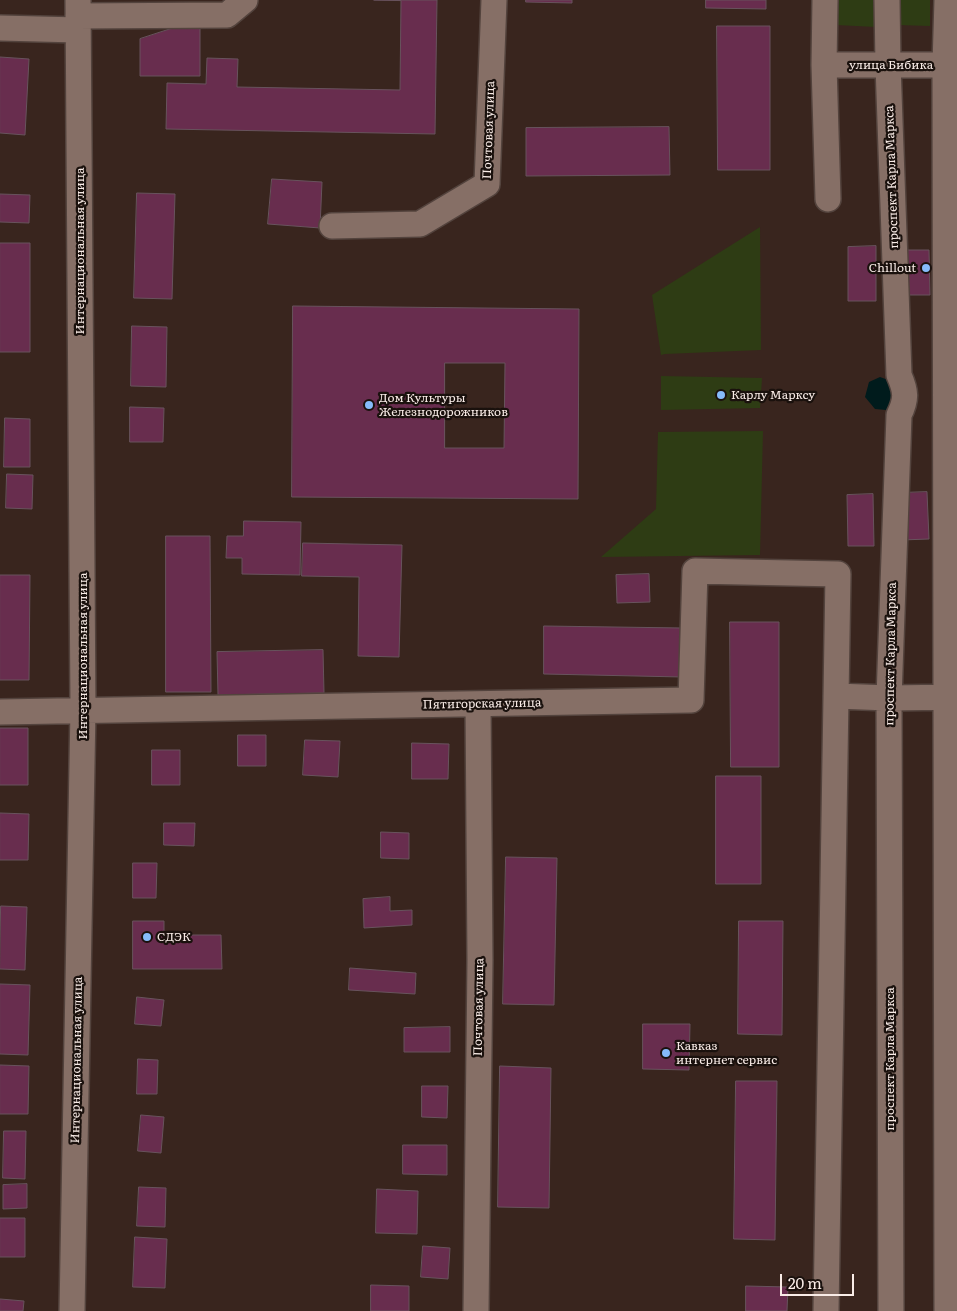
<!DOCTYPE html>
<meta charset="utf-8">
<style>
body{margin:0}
#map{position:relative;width:957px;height:1311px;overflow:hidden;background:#39251e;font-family:Literata,serif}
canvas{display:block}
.scale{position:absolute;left:780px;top:1274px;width:74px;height:22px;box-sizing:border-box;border:2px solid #f9ece7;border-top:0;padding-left:6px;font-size:15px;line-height:18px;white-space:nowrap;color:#f9ece7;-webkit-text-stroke:4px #1a110d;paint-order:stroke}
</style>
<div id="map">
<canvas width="957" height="1311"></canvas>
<div class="scale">20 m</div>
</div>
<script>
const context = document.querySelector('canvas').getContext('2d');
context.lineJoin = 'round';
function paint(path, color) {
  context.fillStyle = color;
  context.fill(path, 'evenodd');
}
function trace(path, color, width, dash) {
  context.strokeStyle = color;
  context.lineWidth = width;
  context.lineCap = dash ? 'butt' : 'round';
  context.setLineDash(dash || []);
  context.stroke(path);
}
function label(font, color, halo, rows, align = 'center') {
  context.font = font + ' Literata,serif';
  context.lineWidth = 4.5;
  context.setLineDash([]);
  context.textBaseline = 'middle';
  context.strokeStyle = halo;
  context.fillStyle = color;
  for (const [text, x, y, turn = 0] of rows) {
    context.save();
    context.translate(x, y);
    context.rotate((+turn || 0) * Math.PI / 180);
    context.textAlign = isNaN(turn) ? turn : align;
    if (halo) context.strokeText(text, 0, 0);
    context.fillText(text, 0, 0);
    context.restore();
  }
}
const green = new Path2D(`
 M836 0H876V27L836 25Z
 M896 0H930V26L897 25Z
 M760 227 761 350 665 354 661 355 652 295Z
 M661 376 762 378 760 408 661 410Z
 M763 431 760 555 601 557 656 509 658 432Z`);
const water = new Path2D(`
 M880 377 891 381 895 403 886 410 875 409 865 397 869 382Z`);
const building = new Path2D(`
 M374 0H437L435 134 166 129 167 83 206 84 207 58 238 59 237 87 400 90 401 1Z
 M526 0H572V3L526 2Z
 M706 0H766V9L706 8Z
 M717 26H770V170H718Z
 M173 28H200V76H140V39Z
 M0 57 29 59 25 135 0 133Z
 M669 127 670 175 526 176V128Z
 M272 179 322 182 320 228 268 224Z
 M137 193 175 194 172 299 134 298Z
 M0 194 30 195 29 223 0 222Z
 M0 243H30V352H0Z
 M876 246V301H848V247Z
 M903 250H929L930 295H903Z
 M293 306 579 309 578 499 292 497ZM445 363H505L504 448H445Z
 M132 326 167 327 166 387 131 386Z
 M130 407 164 408 163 442H130Z
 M5 418 30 419V467H4Z
 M7 474 33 475 32 509 6 508Z
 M927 492 929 539 901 540 900 493Z
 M873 494 874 546H848L847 495Z
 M244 521 301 522 300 575 242 574V558H226L227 536H243Z
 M166 536H210L211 692H166Z
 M303 543 402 545 399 657 358 656 359 577 302 576Z
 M649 574 650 602 617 603 616 575Z
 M0 575H30L29 680H0Z
 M730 622H779V767H731Z
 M544 626 683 628 682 677 544 674Z
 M323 650 324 693 218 695 217 652Z
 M0 728H28V785H0Z
 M238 735H266V766H238Z
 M305 740 340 741 338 777 303 775Z
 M412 743 449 744 448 779H412Z
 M152 750H180V785H152Z
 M716 776H761V884H716Z
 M0 813 29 814 28 860H0Z
 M164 823H195L194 846 164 845Z
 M381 832 409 833V859L381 858Z
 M506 857 557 858 554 1005 503 1004Z
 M133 863H157L156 898H133Z
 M390 897V911L412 910V925L364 928 363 899Z
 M1 906 27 907 25 970 0 969Z
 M133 921H164V935H221L222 969H133Z
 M739 921H783L782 1035 738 1034Z
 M350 968 416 973 415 994 349 990Z
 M0 984 30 985 28 1055 0 1054Z
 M137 997 164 1000 161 1026 135 1024Z
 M643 1024H690L689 1070 643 1069Z
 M450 1027V1052H404V1028Z
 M138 1059 158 1060 157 1094H137Z
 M0 1065 29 1066 28 1114H0Z
 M500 1066 551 1068 549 1208 498 1207Z
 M736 1081H777L775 1240 734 1239Z
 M422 1086H448L447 1118 422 1117Z
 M141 1115 164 1117 161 1153 138 1151Z
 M4 1131H26L25 1179 3 1178Z
 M403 1145H447V1175L403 1174Z
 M27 1184V1208L3 1209V1185Z
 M139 1187 166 1188 165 1227 137 1226Z
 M377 1189 418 1191 417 1234 376 1233Z
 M0 1218H25V1257H0Z
 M135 1237 167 1239 165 1288 133 1287Z
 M423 1246 450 1248 448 1279 421 1277Z
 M371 1285 409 1286V1311H371Z
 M746 1286 788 1287 787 1311H746Z
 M0 1299 24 1301 23 1311H0Z`);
const minor = new Path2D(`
 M825 0 824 65 828 199
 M887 0 888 65 899 375C906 391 907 399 899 415L889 698 891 1311
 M947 0 945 65 947 1311
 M78 16 227 15 245 0
 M0 28 78 30
 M824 65H957
 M332 226 420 224 487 184 494 0
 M836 696 889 698 957 697
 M0 712 691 700 695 571 838 574 826 1311
 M72 1311 83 709 78 0
 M476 1311 480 960 478 704`);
const markers = [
 [926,268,5,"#86bbfb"],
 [721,395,5,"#86bbfb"],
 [369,405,5,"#86bbfb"],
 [147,937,5,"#86bbfb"],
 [666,1053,5,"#86bbfb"]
];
const streetNames = [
 ["улица Бибика",891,65],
 ["Почтовая улица",489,130,-88],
 ["проспект Карла Маркса",892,177,-92],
 ["Интернациональная улица",80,251,-90],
 ["проспект Карла Маркса",891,654,-89],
 ["Интернациональная улица",83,656,-90],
 ["Пятигорская улица",482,704,-1],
 ["Почтовая улица",479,1007,-89],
 ["проспект Карла Маркса",890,1059,-90],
 ["Интернациональная улица",77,1060,-89]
];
const poiNames = [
 ["Chillout",916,268,"right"],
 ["Карлу Марксу",731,395],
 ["Дом Культуры",379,398],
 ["Железнодорожников",379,412],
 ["СДЭК",157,937],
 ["Кавказ",676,1046],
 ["интернет сервис",676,1060]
];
paint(green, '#2e3c14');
paint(water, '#001b1c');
paint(building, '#682d4e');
trace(building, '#68535d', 1);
trace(minor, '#53433d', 28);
trace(minor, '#866f66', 25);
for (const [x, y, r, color] of markers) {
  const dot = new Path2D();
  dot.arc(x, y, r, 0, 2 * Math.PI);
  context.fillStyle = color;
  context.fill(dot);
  trace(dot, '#1a110d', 2);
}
label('12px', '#f9ece7', '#1a110d', streetNames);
label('12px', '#f9ece7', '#1a110d', poiNames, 'left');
</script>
